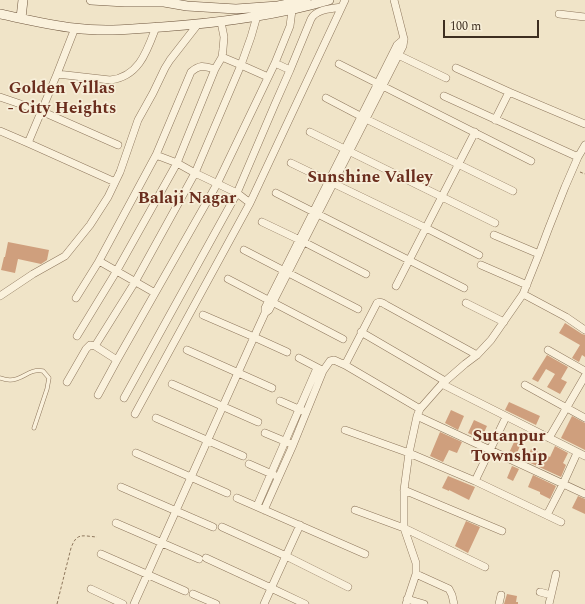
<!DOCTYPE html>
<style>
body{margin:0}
#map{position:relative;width:585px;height:604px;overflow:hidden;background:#f0e4c8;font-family:Spectral,serif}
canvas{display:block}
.scale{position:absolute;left:443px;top:20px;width:96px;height:18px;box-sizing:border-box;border:2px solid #3d2e20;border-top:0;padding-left:5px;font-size:12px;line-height:14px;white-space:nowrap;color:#3d2e20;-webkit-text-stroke:3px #f7eed8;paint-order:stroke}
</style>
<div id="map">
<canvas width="585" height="604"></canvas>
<div class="scale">100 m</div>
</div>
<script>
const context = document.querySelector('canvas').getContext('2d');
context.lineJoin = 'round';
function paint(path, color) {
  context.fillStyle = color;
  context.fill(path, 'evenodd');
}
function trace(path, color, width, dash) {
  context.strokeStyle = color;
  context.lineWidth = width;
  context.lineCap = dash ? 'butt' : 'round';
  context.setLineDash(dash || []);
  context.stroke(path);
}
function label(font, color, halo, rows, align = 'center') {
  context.font = font + ' Spectral,serif';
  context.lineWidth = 3.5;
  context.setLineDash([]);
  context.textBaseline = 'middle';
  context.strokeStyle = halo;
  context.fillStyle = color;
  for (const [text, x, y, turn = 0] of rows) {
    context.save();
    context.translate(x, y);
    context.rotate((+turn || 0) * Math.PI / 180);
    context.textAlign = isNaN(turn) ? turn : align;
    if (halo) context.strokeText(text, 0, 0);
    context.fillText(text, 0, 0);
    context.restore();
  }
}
const building = new Path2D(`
 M8 242 49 250 47 260 41 264 18 259 15 273 1 270 4 257H5Z
 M565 323 582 334 585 335V357L582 355 579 362 572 358 580 345 559 333Z
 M547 355 568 367 561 379 567 382 560 394 547 387 555 374 546 369 538 382 532 379Z
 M509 402 540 416 536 425 505 410Z
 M451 410 464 416 458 430 445 423Z
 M572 416 585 423V450L561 438Z
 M474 420 487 426 481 439 468 433Z
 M440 432 462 442 457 453 449 450 443 462 430 456Z
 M515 440 521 443 516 456 509 453Z
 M555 446 568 453 563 463 566 465 561 477 526 461 531 449 550 457Z
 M512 466 519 469 513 481 507 478Z
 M533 475 556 486 550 499 540 494V492L528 487Z
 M448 476 475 487 469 500 449 490V491L442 488Z
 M578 496 585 499V514L572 508Z
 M466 521 480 527 468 553 455 546Z
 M507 594 517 596 516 602H518V604H504Z`);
const path = new Path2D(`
 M580 172 585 174
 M57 604 71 548C77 532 82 536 97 537`);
const service = new Path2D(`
 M0 378C3 379 7 380 10 380 23 380 29 368 43 371L49 378 47 389 34 428`);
const minor = new Path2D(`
 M559 14 585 17
 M257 16 251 37 241 65 268 77
 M396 54 446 78
 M275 63 290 70
 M339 64 531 161
 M456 68 509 92 585 124
 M57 74 110 80C139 77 147 51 156 27
 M444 96 578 157
 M0 97 41 111 118 145
 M326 98 366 119 513 191
 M495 120 509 92
 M0 131 28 143 115 182
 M310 132 495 223
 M28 143 57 74 75 28
 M156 155 177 163 195 173 237 193 250 203
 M291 163 426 228 479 255
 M276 193 464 288
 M262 222 304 242 366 274
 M494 235 539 254
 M244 250 358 309
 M99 261 155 293
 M481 265 527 285
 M228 279 343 339
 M396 286 475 132
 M523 294 566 317 585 330
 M0 296 33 274 65 256 90 225 108 197 120 172 138 120 153 93 165 68 170 60 198 24
 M76 298 99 261 156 155 191 72C200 64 204 66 215 69
 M466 303 504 322
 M265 313 269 310 403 46 404 39 394 0
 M203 315 254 337 287 352
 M361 332 445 381
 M77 336 116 272 177 163 215 69 222 57 223 49 224 37 221 22
 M95 346 135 282 195 173 241 65 222 57
 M187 350 272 388
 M548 350 585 371
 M299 358 322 370
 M345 365 377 303C380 301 383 303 386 305L477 355
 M67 382 86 349 90 345 95 346 117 360
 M172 384 258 422
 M442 384 585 456
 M525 385 585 418
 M98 395 117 360 217 184 275 63 290 26 292 10
 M124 398 237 193 275 104 290 70 311 19C316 9 331 9 341 7
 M280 401 303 411
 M135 414 250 203 345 0
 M417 416 585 494
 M156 418 243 456
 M345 430 409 453 475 481 561 522
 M265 433 289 443
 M549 438 585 376
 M136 453 227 493
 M249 464 274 475
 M475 481 506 417
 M121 487 213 527
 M404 490 502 531
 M237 498 365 554
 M257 506 317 368
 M264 510 293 445 323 371 330 361 334 360 345 365 420 409
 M355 510 404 528 485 567
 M547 515 563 484 577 453
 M116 523 199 559
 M222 527 286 556 348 587
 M101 554 185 591
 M206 558 271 588 305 604
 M416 574 449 589 452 595 454 604
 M91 589 123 604
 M540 592 551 595
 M193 594 216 604
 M407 599 424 604
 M134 604 254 337 265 313V308L397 45 404 39
 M264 604 300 525
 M406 604 416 574V563L404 528V490L409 453 417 416 420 409 442 384 465 364 477 355 491 340 523 294 539 254 548 230 565 187 578 157 585 145
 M499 604 501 595
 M549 604 556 574`);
const secondary = new Path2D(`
 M91 0 125 2H164L187 6 236 9 278 6 306 0
 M0 14C24 19 50 25 74 28 104 32 133 29 162 27 219 23 275 16 329 0
 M21 18 23 0`);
const neighbourhoodNames = [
 ["Golden Villas",62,90],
 ["- City Heights",62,110],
 ["Sunshine Valley",370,179],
 ["Balaji Nagar",187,200],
 ["Sutanpur",509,438],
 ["Township",509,458]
];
paint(building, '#cf9f7d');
trace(service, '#8d765c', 4.5);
trace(minor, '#8d765c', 8);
trace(secondary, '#6f573f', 10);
trace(path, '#8d765c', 1, [3, 2]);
trace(service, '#faf1dc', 3.5);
trace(minor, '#faf1dc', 7);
trace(secondary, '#faf1dc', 9);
label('bold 17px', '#6b2e1e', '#f7eed8', neighbourhoodNames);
</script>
